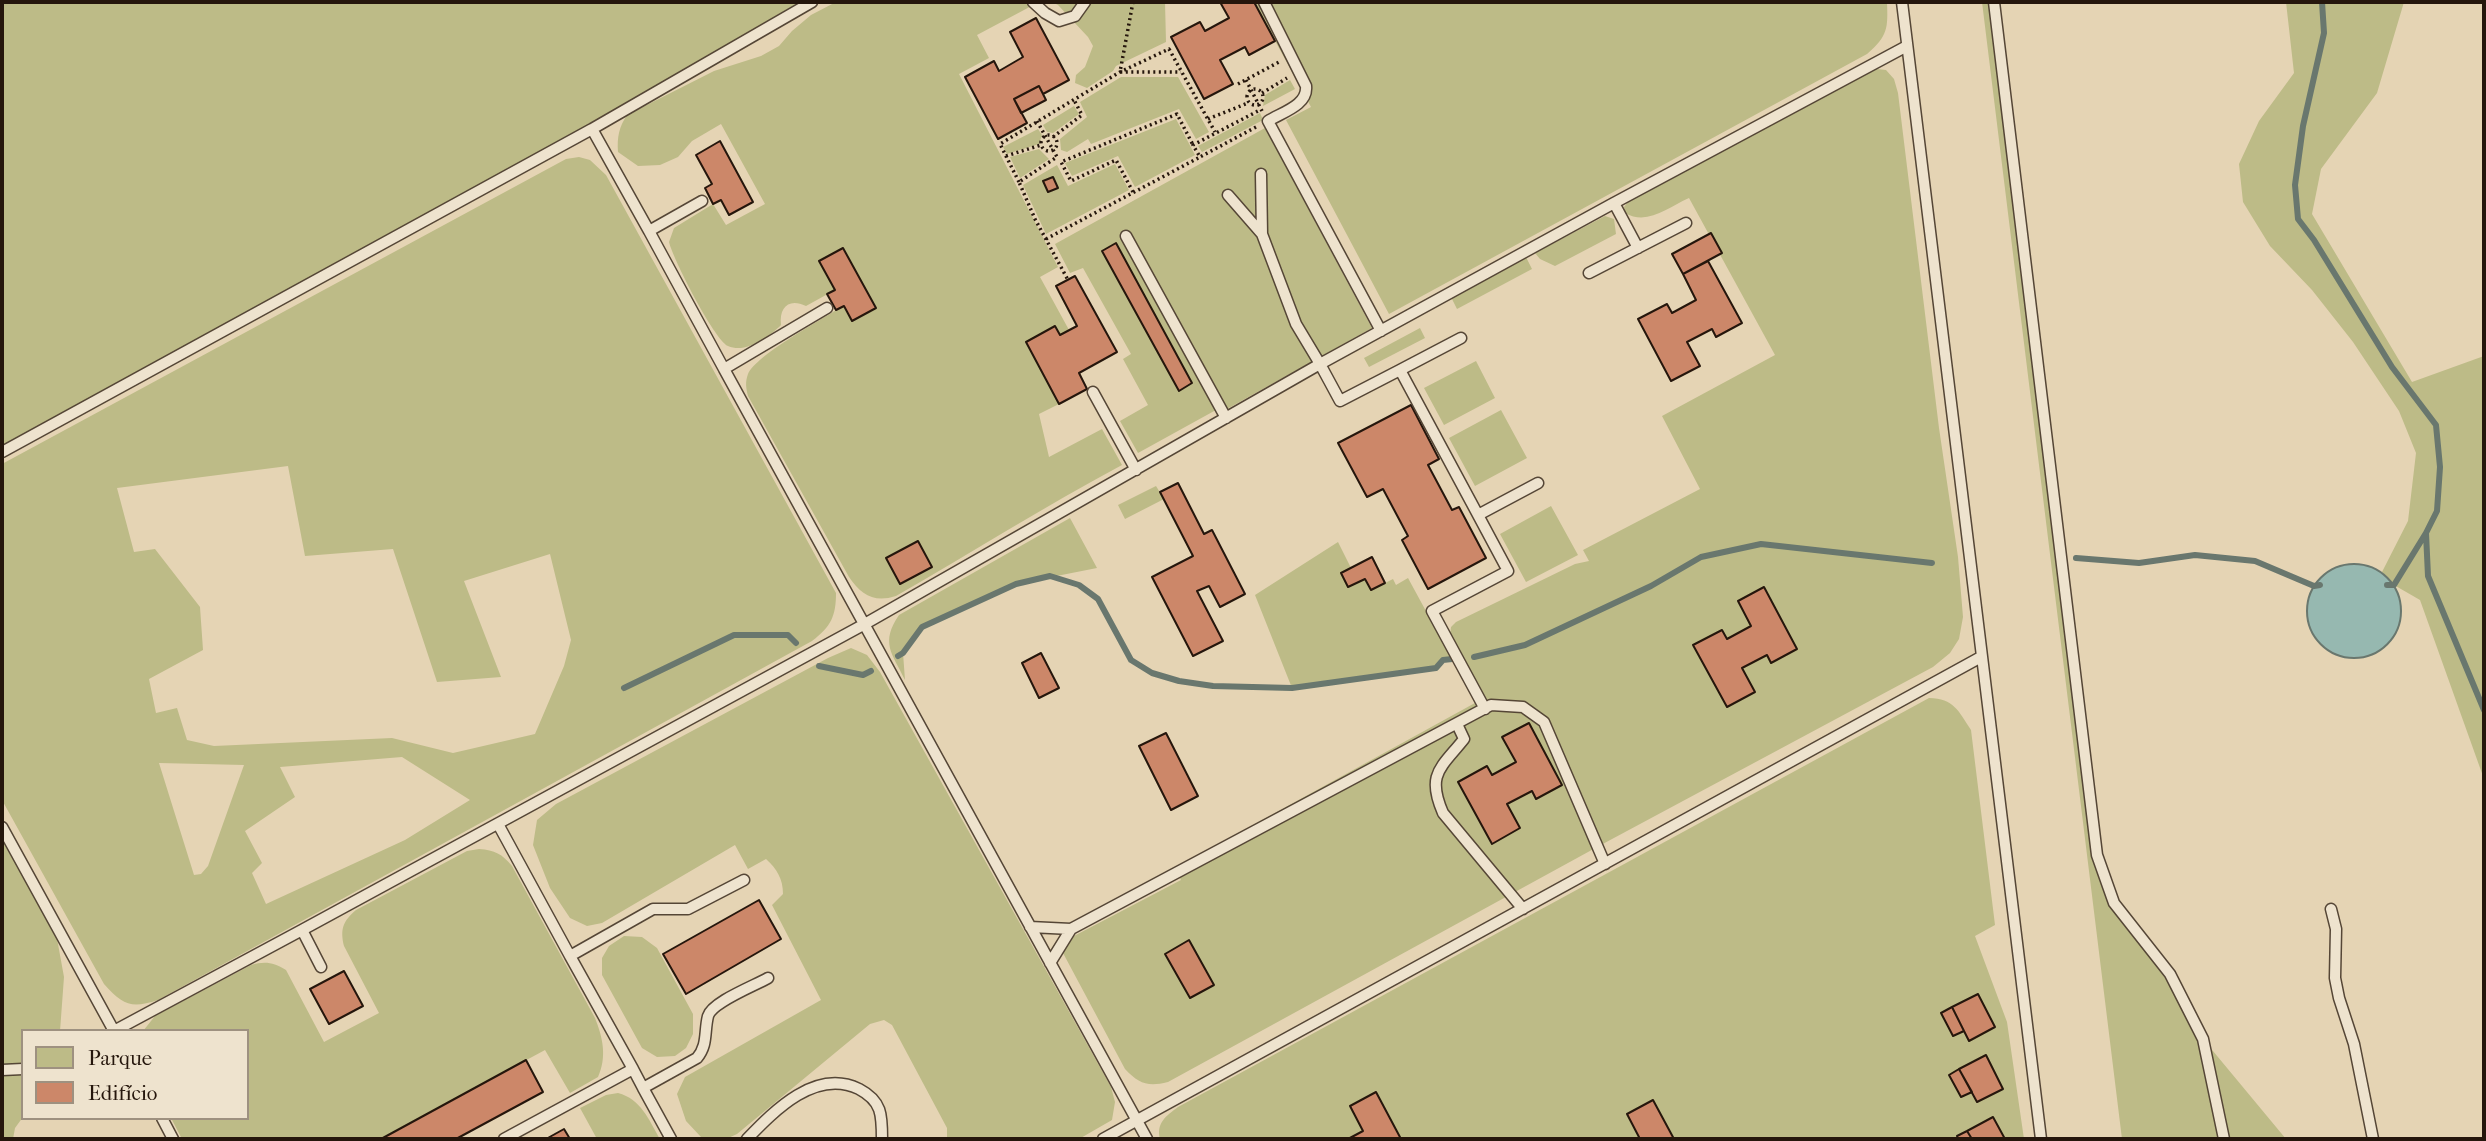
<!DOCTYPE html>
<meta charset="utf-8">
<style>
body{margin:0}
#map{position:relative;width:2486px;height:1141px;overflow:hidden;background:#e5d4b4;font-family:"IM FELL French Canon",serif}
canvas{display:block}
.frame{position:absolute;inset:0;border:4px solid #25160c;pointer-events:none}
.legend{position:absolute;left:21px;top:1029px;width:228px;height:91px;box-sizing:border-box;background:#eee3ce;border:2px solid #9e9180;margin:0;padding:9px 12px;list-style:none;font-size:21px;color:#25160c}
.legend li{display:flex;align-items:center;gap:14px;height:35px}
.legend b{width:35px;border:2px solid #9e9180}
</style>
<div id="map">
<canvas width="2486" height="1141"></canvas>
<div class="frame"></div>
<ul class="legend">
<li><b style="height:19px;background:#bdbb87"></b>Parque</li>
<li><b style="height:19px;background:#cc8769"></b>Edifício</li>
</ul>
</div>
<script>
const context = document.querySelector('canvas').getContext('2d');
context.lineJoin = 'round';
function paint(path, color) {
  context.fillStyle = color;
  context.fill(path, 'evenodd');
}
function trace(path, color, width, dash) {
  context.strokeStyle = color;
  context.lineWidth = width;
  context.lineCap = dash ? 'butt' : 'round';
  context.setLineDash(dash || []);
  context.stroke(path);
}
const green = new Path2D(`
 M2 2H812L2 452Z
 M836 2H1039L977 35 989 58 959 74 1058 267 1040 277 1069 330 1060 335 1054 326 1026 342 1059 404 1039 414 1049 457 1102 429 1122 465C1045 506 971 553 896 596 874 603 861 595 849 577L748 396C746 388 745 382 748 374 757 355 816 323 836 310L844 306 852 321 843 248 819 261 835 290 806 306C789 298 779 307 781 325 769 337 746 354 728 346 714 339 673 259 669 242L674 228 713 204 726 225 765 204 721 124 692 141 678 157 660 165 638 166 618 152C617 137 619 127 627 115L714 71 761 56 779 46 792 31 811 15Z
 M1052 2H1165L1166 42 1116 66 1113 71 1087 88 1075 83 1076 75 1085 67 1093 46 1088 37 1058 5Z
 M1254 2H1887C1888 28 1888 36 1867 54L1389 314 1286 120 1311 107Z
 M1982 2H1994L2097 855 2114 903 2170 974 2203 1039 2286 1139H2122Z
 M2286 2H2404L2377 93 2321 169 2312 214 2412 382 2484 356V779L2420 600 2394 585 2382 572 2408 521 2416 453 2399 411 2353 342 2312 290 2270 246 2243 202 2239 164 2259 121 2294 73Z
 M1877 69 1886 70 1894 79 1898 93 1939 428 1958 557 1963 617 1959 639 1950 653 1933 667 1599 846 1168 1082C1148 1087 1139 1084 1125 1069L1063 953 1074 936 1181 880 1175 868 1484 698 1450 636 1451 627 1456 622 1575 564 1589 561 1583 550 1700 489 1662 416 1775 355 1689 198C1668 207 1648 226 1625 213L1624 207 1628 202 1863 73Z
 M1121 77H1178L1209 132 1196 139 1179 109 1091 144 1088 139 1067 152 1061 150 1060 139 1087 117 1080 102Z
 M1290 80 1295 89 1263 106 1265 95Z
 M1074 106 1079 114 1053 133 1047 132 1043 125Z
 M1260 113 1263 120 1202 152 1198 146Z
 M1176 119 1195 155 1135 187 1118 156 1072 176 1065 163Z
 M1265 128 1372 328 1227 409 1225 405 1138 453 1120 421 1148 405 1123 359 1131 354 1083 268 1070 273 1055 244Z
 M1038 129 1042 135 1039 144 1007 154 1003 147Z
 M1039 149 1049 159 1020 178 1010 157Z
 M579 157 590 160 606 175 836 593C836 616 831 627 812 641L158 1000C131 1009 123 1005 104 984L2 800V464L566 159ZM288 466 305 556 393 549 437 682 501 677 464 581 550 554 571 640 564 666 535 734 453 753 392 738 214 746 187 740 177 708 156 713 149 679 203 650 200 607 155 549 134 552 117 488ZM402 757 470 800 405 840 266 904 252 873 262 863 245 831 295 797 280 767ZM159 763 244 765 208 866 201 874 194 875Z
 M1115 164 1129 190 1046 234 1023 185 1057 165 1068 186Z
 M1605 216 1614 219 1616 234 1555 266 1540 259 1535 253Z
 M1526 257 1532 269 1457 309 1451 297Z
 M1420 328 1425 338 1369 367 1364 358Z
 M1476 361 1495 398 1444 425 1424 388Z
 M1501 410 1527 458 1475 486 1449 438Z
 M1156 486 1164 499 1125 519 1118 505Z
 M1551 506 1578 555 1526 582 1500 534Z
 M1070 518 1097 568 1016 584 923 627 903 653 905 680C892 653 880 643 899 615Z
 M1338 542 1351 568 1341 573 1348 587 1365 579 1371 590 1393 579 1396 585 1408 578 1452 659 1443 660 1436 668 1292 688 1255 595Z
 M851 648 867 655 880 672 1111 1087 1115 1102 1112 1120 1079 1139H947V1128L892 1025 884 1020 870 1024 737 1134 726 1139 701 1137 686 1121 677 1094 685 1077 821 1000 772 905 783 894C783 879 777 869 766 859L748 869 735 845 602 923 587 926 570 918 550 888 533 845 537 820 556 804 828 658Z
 M1929 698C1954 699 1958 710 1971 730L1995 925 1975 936 2007 1022 2024 1139H1160C1156 1123 1166 1116 1178 1107Z
 M2 827 54 922 64 977 60 1031H23V1117L15 1128 13 1139H2Z
 M479 849C495 850 502 854 512 866L595 1018C603 1038 607 1057 598 1077L570 1093 545 1050 380 1139H182L171 1118H247V1031H143L155 1016 251 965C265 961 273 962 286 970L324 1042 379 1013 344 946C340 929 343 921 356 910L467 851Z
 M624 936 642 937 657 948 693 1014V1034L686 1048 675 1056 657 1057 642 1048 602 975V958L609 946Z
 M618 1093C641 1099 649 1120 660 1139H597L580 1108 606 1095Z`);
const water = new Path2D(`
 M2307 611a47 47 0 1 1 94 0a47 47 0 1 1-94 0Z`);
const stream = new Path2D(`
 M2322 2 2324 33 2303 126 2295 185 2298 219 2314 240 2392 367 2436 425 2440 467 2437 511 2426 533 2428 576 2484 710
 M2076 558 2139 563 2195 555 2255 561 2314 586 2320 585
 M2387 585H2394L2426 533
 M898 656 903 653 922 627 1016 584 1050 576 1079 585 1098 599 1131 660 1152 673 1179 681 1213 686 1292 688 1436 668 1443 660 1452 659
 M1474 657 1525 645 1651 586 1701 557 1761 544 1932 563
 M819 666 863 675 871 671
 M624 688 734 635H788L796 643`);
const building = new Path2D(`
 M1220 2H1254L1275 41 1249 55 1245 47 1220 60 1233 84 1204 99 1171 37 1200 22 1205 31 1229 18Z
 M1036 18 1069 80 1043 94 1039 86 1014 99 1027 123 998 139 965 77 994 61 999 71 1023 57 1010 32Z
 M1039 86 1046 100 1021 113 1014 99Z
 M720 141 753 202 729 215 721 200 713 204 705 188 712 184 696 155Z
 M1053 177 1058 188 1048 192 1043 181Z
 M1711 233 1722 253 1683 274 1672 254Z
 M1116 243 1192 383 1179 391 1102 251Z
 M843 248 876 308 852 321 844 306 836 310 827 294 835 290 819 261Z
 M1708 261 1742 323 1716 337 1712 329 1687 342 1700 366 1671 381 1638 319 1667 304 1672 313 1696 300 1683 274Z
 M1075 276 1117 352 1079 373 1087 389 1059 404 1026 342 1055 326 1060 335 1077 326 1056 286Z
 M1411 405 1439 459 1428 465 1452 510 1459 507 1486 558 1428 589 1402 540 1408 536 1383 489 1367 497 1338 443Z
 M1178 483 1204 534 1212 530 1245 594 1220 607 1209 586 1197 591 1223 641 1193 656 1152 577 1193 556 1160 492Z
 M918 541 932 567 900 584 886 558Z
 M1372 557 1385 583 1371 590 1365 579 1348 587 1341 573Z
 M1764 587 1797 649 1771 663 1767 655 1742 668 1755 692 1727 707 1693 645 1722 630 1727 639 1751 626 1738 601Z
 M1041 653 1059 688 1039 698 1022 663Z
 M1529 723 1562 785 1536 799 1532 791 1507 804 1520 828 1492 844 1458 782 1487 766 1492 775 1516 762 1502 737Z
 M1166 733 1198 796 1171 810 1139 746Z
 M759 900 781 939 686 994 663 954Z
 M1189 940 1214 985 1190 998 1165 954Z
 M344 971 363 1006 329 1024 310 989Z
 M1978 994 1995 1027 1969 1041 1952 1007Z
 M1952 1007 1964 1031 1953 1036 1941 1013Z
 M1986 1055 2003 1089 1977 1102 1959 1069Z
 M526 1060 543 1092 456 1139H381Z
 M1959 1069 1972 1092 1961 1097 1949 1075Z
 M1376 1092 1401 1139H1348L1363 1131 1350 1106Z
 M1653 1100 1674 1139H1640L1627 1114Z
 M1993 1117 2005 1139H1972L1967 1131Z
 M564 1129 570 1139H546Z
 M1967 1131 1972 1139H1958L1957 1136Z`);
const path = new Path2D(`
 M1133 2 1120 72H1181
 M1246 80 1262 111
 M1238 84 1279 62
 M1247 97a8 8 0 1 1 16 0a8 8 0 1 1-16 0Z
 M1262 93 1287 78
 M1208 119 1248 103
 M1037 121 1057 157 1019 182 1035 219 1068 280
 M1256 127 1200 157 1193 145 1258 111
 M1041 143a8 8 0 1 1 16 0a8 8 0 1 1-16 0Z
 M1053 137 1082 115 1074 100
 M1006 156 1041 145
 M1019 182 1000 144 1120 72 1169 49 1215 132
 M1133 192 1116 160 1071 181 1061 162 1177 114 1193 145
 M1046 239 1200 157`);
const lane = new Path2D(`
 M1033 2 1045 13 1059 21 1075 16 1085 2
 M1264 2 1306 86C1308 105 1283 112 1268 121L1381 331
 M1902 2 2041 1139
 M1994 2 2097 855 2114 903 2170 974 2203 1039 2224 1139
 M592 129 649 231 702 201
 M1228 195 1262 234
 M649 231 724 369
 M1126 236 1226 418
 M1638 248 1614 203 1907 46
 M1589 273 1686 223
 M827 308 724 369 1147 1139
 M1461 338 1400 370 1478 515 1538 483
 M1400 370 1340 401 1320 364 1614 203
 M1093 392 1136 470
 M2 452 592 129 812 2
 M1478 515 1508 571 1432 611 1485 709
 M1457 724 1464 739C1441 768 1426 774 1443 813L1523 909
 M498 824 570 956 653 909H688L744 880
 M2 827 114 1031
 M2331 909 2336 929 2335 978 2339 998 2354 1044 2373 1139
 M1030 927 1071 929
 M302 930 863 625 1320 364 1296 324 1262 234 1261 174
 M1050 963 1071 929 1491 705 1523 707 1544 722 1605 864
 M114 1031 302 930 321 967
 M633 1069 643 1088 697 1058C708 1045 704 1032 708 1016 712 1002 754 986 768 978
 M2 1070 23 1069
 M643 1088 671 1139
 M162 1118 173 1139
 M504 1139 633 1069 570 956
 M747 1139C775 1110 816 1068 859 1089 882 1101 882 1115 882 1139
 M1103 1139 1981 657`);
paint(green, '#bdbb87');
paint(water, '#96b8b0');
trace(water, '#69776e', 2);
trace(stream, '#69776e', 6);
paint(building, '#cc8769');
trace(building, '#25160c', 2);
trace(lane, '#554636', 13);
trace(path, '#25160c', 3.5, [2, 3.5]);
trace(lane, '#eee3ce', 10);
</script>
